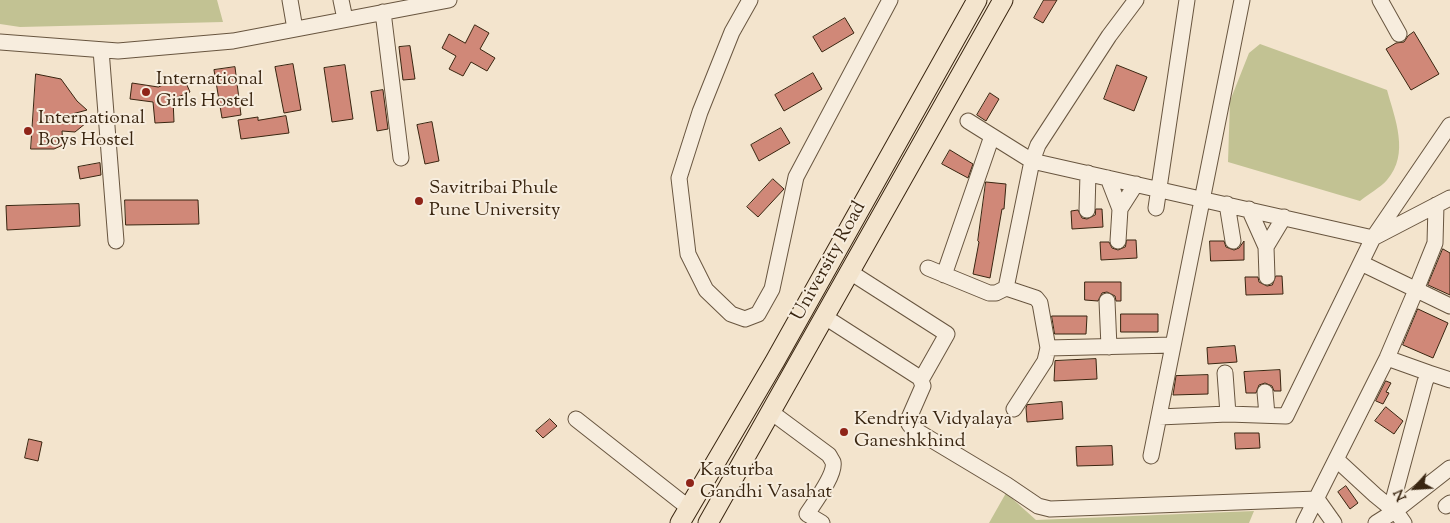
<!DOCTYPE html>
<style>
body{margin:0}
#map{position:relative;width:1450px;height:523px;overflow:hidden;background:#f3e4cd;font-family:"Sorts Mill Goudy",serif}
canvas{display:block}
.north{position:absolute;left:1390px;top:463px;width:50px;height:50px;-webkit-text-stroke:4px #f7edde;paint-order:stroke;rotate:244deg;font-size:14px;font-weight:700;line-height:20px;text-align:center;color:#392510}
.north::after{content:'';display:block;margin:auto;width:18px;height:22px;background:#392510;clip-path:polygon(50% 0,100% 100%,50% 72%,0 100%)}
</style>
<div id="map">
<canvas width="1450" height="523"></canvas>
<div class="north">N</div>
</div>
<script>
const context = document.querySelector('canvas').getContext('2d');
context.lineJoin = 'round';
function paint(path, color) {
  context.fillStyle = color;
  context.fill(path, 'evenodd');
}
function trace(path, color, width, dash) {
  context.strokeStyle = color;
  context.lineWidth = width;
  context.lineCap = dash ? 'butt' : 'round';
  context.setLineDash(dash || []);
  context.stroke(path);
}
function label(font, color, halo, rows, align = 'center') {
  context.font = font + ' "Sorts Mill Goudy",serif';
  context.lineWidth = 4;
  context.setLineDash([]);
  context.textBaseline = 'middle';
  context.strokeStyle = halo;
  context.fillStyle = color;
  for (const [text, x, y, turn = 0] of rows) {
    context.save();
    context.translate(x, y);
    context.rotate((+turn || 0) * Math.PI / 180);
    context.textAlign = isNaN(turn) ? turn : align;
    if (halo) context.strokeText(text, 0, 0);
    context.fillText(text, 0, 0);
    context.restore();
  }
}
const green = new Path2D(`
 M0 0H217L223 22 20 27 0 24Z
 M1260 44 1387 90C1395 119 1410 154 1387 180 1380 188 1368 194 1360 201L1228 162 1230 101 1249 53Z
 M1006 493 1036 520 1254 511 1249 523H989Z`);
const building = new Path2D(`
 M1044 0H1057L1043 23 1034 18Z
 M845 18 854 33 822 52 813 37Z
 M475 25 489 33 480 49 495 58 487 71 471 62 463 76 449 69 456 56 442 48 449 34 465 43Z
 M1414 32 1439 74 1411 90 1386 49 1396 43 1404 42 1408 36Z
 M410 46 415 79 403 80 399 47Z
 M293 64 301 110 284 113 275 67Z
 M345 65 353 119 332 122 324 68Z
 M1117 65 1147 77 1134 111 1104 99Z
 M235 67 241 115 222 118 214 70Z
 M813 73 822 89 784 111 775 95Z
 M36 74 61 79 77 101 87 110 46 121 86 123 75 132 62 131 63 145 54 149H31Z
 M183 76 190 92 173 99 174 122 155 123 153 102 130 99 132 83 158 87Z
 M383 90 388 129 377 131 371 92Z
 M990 93 999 99 986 121 977 115Z
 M286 116 289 133 241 139 238 120 258 117V120Z
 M432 122 439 161 425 164 417 125Z
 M781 128 790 143 759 161 751 145Z
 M950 150 973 164 968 178 942 164Z
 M100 163 101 175 80 179 78 167Z
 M773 179 784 189 758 217 747 207Z
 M986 182 1006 184 1004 209H1002L990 278 973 274 979 242 978 241Z
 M125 200H198L199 224 126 225Z
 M79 204 80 226 7 230 6 206Z
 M1096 209H1102L1103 227 1072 229 1071 211 1078 210 1082 218 1087 219 1095 215Z
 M1127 240H1136L1137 258 1101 260 1100 242H1109L1112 248 1118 250 1125 247Z
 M1210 241H1224L1226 247 1234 250 1239 248 1244 241V260L1211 261Z
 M1443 249 1450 253V295L1428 285Z
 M1276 276H1282L1283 294 1246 295 1245 277H1258L1259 282 1267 286 1272 285Z
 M1085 282H1121V301H1116L1115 296 1107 292 1102 293 1098 301 1085 300Z
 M1418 309 1448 323 1433 358 1403 345Z
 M1121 314H1158V332H1121Z
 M1052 316H1087L1086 334H1055Z
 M1235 346 1237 362 1208 364 1207 348Z
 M1096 359 1097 379 1054 381 1055 361Z
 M1280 370 1281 391H1274L1272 386 1265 383 1259 385 1256 393H1246L1244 372Z
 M1208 375V394L1173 395 1176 376Z
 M1386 381 1391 383 1386 392 1389 393 1383 404 1376 401Z
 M1062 402 1063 419 1027 422 1026 408 1027 405Z
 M1386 407 1403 421 1394 434 1375 421Z
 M550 419 557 426 543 438 536 431Z
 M1235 433H1259L1260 448 1236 449Z
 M29 439 42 442 38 461 25 458Z
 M1112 446 1113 465 1077 466 1076 447Z
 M1346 486 1358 503 1350 509 1338 492Z`);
const minor = new Path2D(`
 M290 0 295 29
 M341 0 345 19
 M750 0 732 32 700 112 679 178 688 254 706 290 731 314 745 319 758 314 772 289 796 177 890 0
 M1380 0 1399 34
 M383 12 401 158
 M0 42 118 51 233 41 449 0
 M101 50 116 241
 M968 121 1032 161 1373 238 1450 198
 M1108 178 1120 209
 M1227 204 1233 241
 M1156 208 1187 0
 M1249 209 1266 247
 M1087 210 1088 173
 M1118 241 1120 209 1136 184
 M1361 263 1450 306
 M928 268 989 293H996L1006 288 1036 298 1040 303 1048 348 1045 361 1014 409
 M850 272 947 334 921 380
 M944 275 992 136
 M1267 277 1266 247 1284 217
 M1006 288 1032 161 1038 145 1109 36 1136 0
 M1107 301 1109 347
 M825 317 920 378 923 386 909 418V424L912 428 1007 485 1038 506 1050 509 1317 499 1334 523
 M1048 348 1173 345
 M1387 358 1429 373 1425 382 1391 508
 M1225 373 1228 414
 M1429 373 1450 380
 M1265 392 1267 415
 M771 412 829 455C830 457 832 460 833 462 836 474 814 503 807 514L822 523
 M1159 417 1228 414 1286 416 1373 238 1450 125
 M576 419 689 508
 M1151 456 1242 0
 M1337 460 1375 495 1397 513 1404 523
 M1446 506 1450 503
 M1304 523 1387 358 1416 290 1435 243 1436 205
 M1376 523 1395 511 1450 468`);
const major = new Path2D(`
 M680 523 775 361 977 0
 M708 523 1003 0`);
const markers = [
 [146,92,5,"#8f2418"],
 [28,131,5,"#8f2418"],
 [419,201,5,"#8f2418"],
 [844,432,5,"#8f2418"],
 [690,483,5,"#8f2418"]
];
const poiNames = [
 ["International",156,81],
 ["Girls Hostel",156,103],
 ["International",38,120],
 ["Boys Hostel",38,142],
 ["Savitribai Phule",429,190],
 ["Pune University",429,212],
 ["Kendriya Vidyalaya",854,421],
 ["Ganeshkhind",854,443],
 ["Kasturba",700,472],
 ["Gandhi Vasahat",700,494]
];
const streetNames = [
 ["University Road",830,262,-61]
];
paint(green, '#c2c293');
paint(building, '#d08878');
trace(building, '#392510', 1);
trace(minor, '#68553f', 17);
trace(major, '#392510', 21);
trace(minor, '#f7edde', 15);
trace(major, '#f3e4cd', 19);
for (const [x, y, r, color] of markers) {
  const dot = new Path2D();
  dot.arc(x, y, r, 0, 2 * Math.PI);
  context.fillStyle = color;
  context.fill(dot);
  trace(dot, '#f7edde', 2);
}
label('19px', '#392510', '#f7edde', poiNames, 'left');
label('19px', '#392510', '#f7edde', streetNames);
</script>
